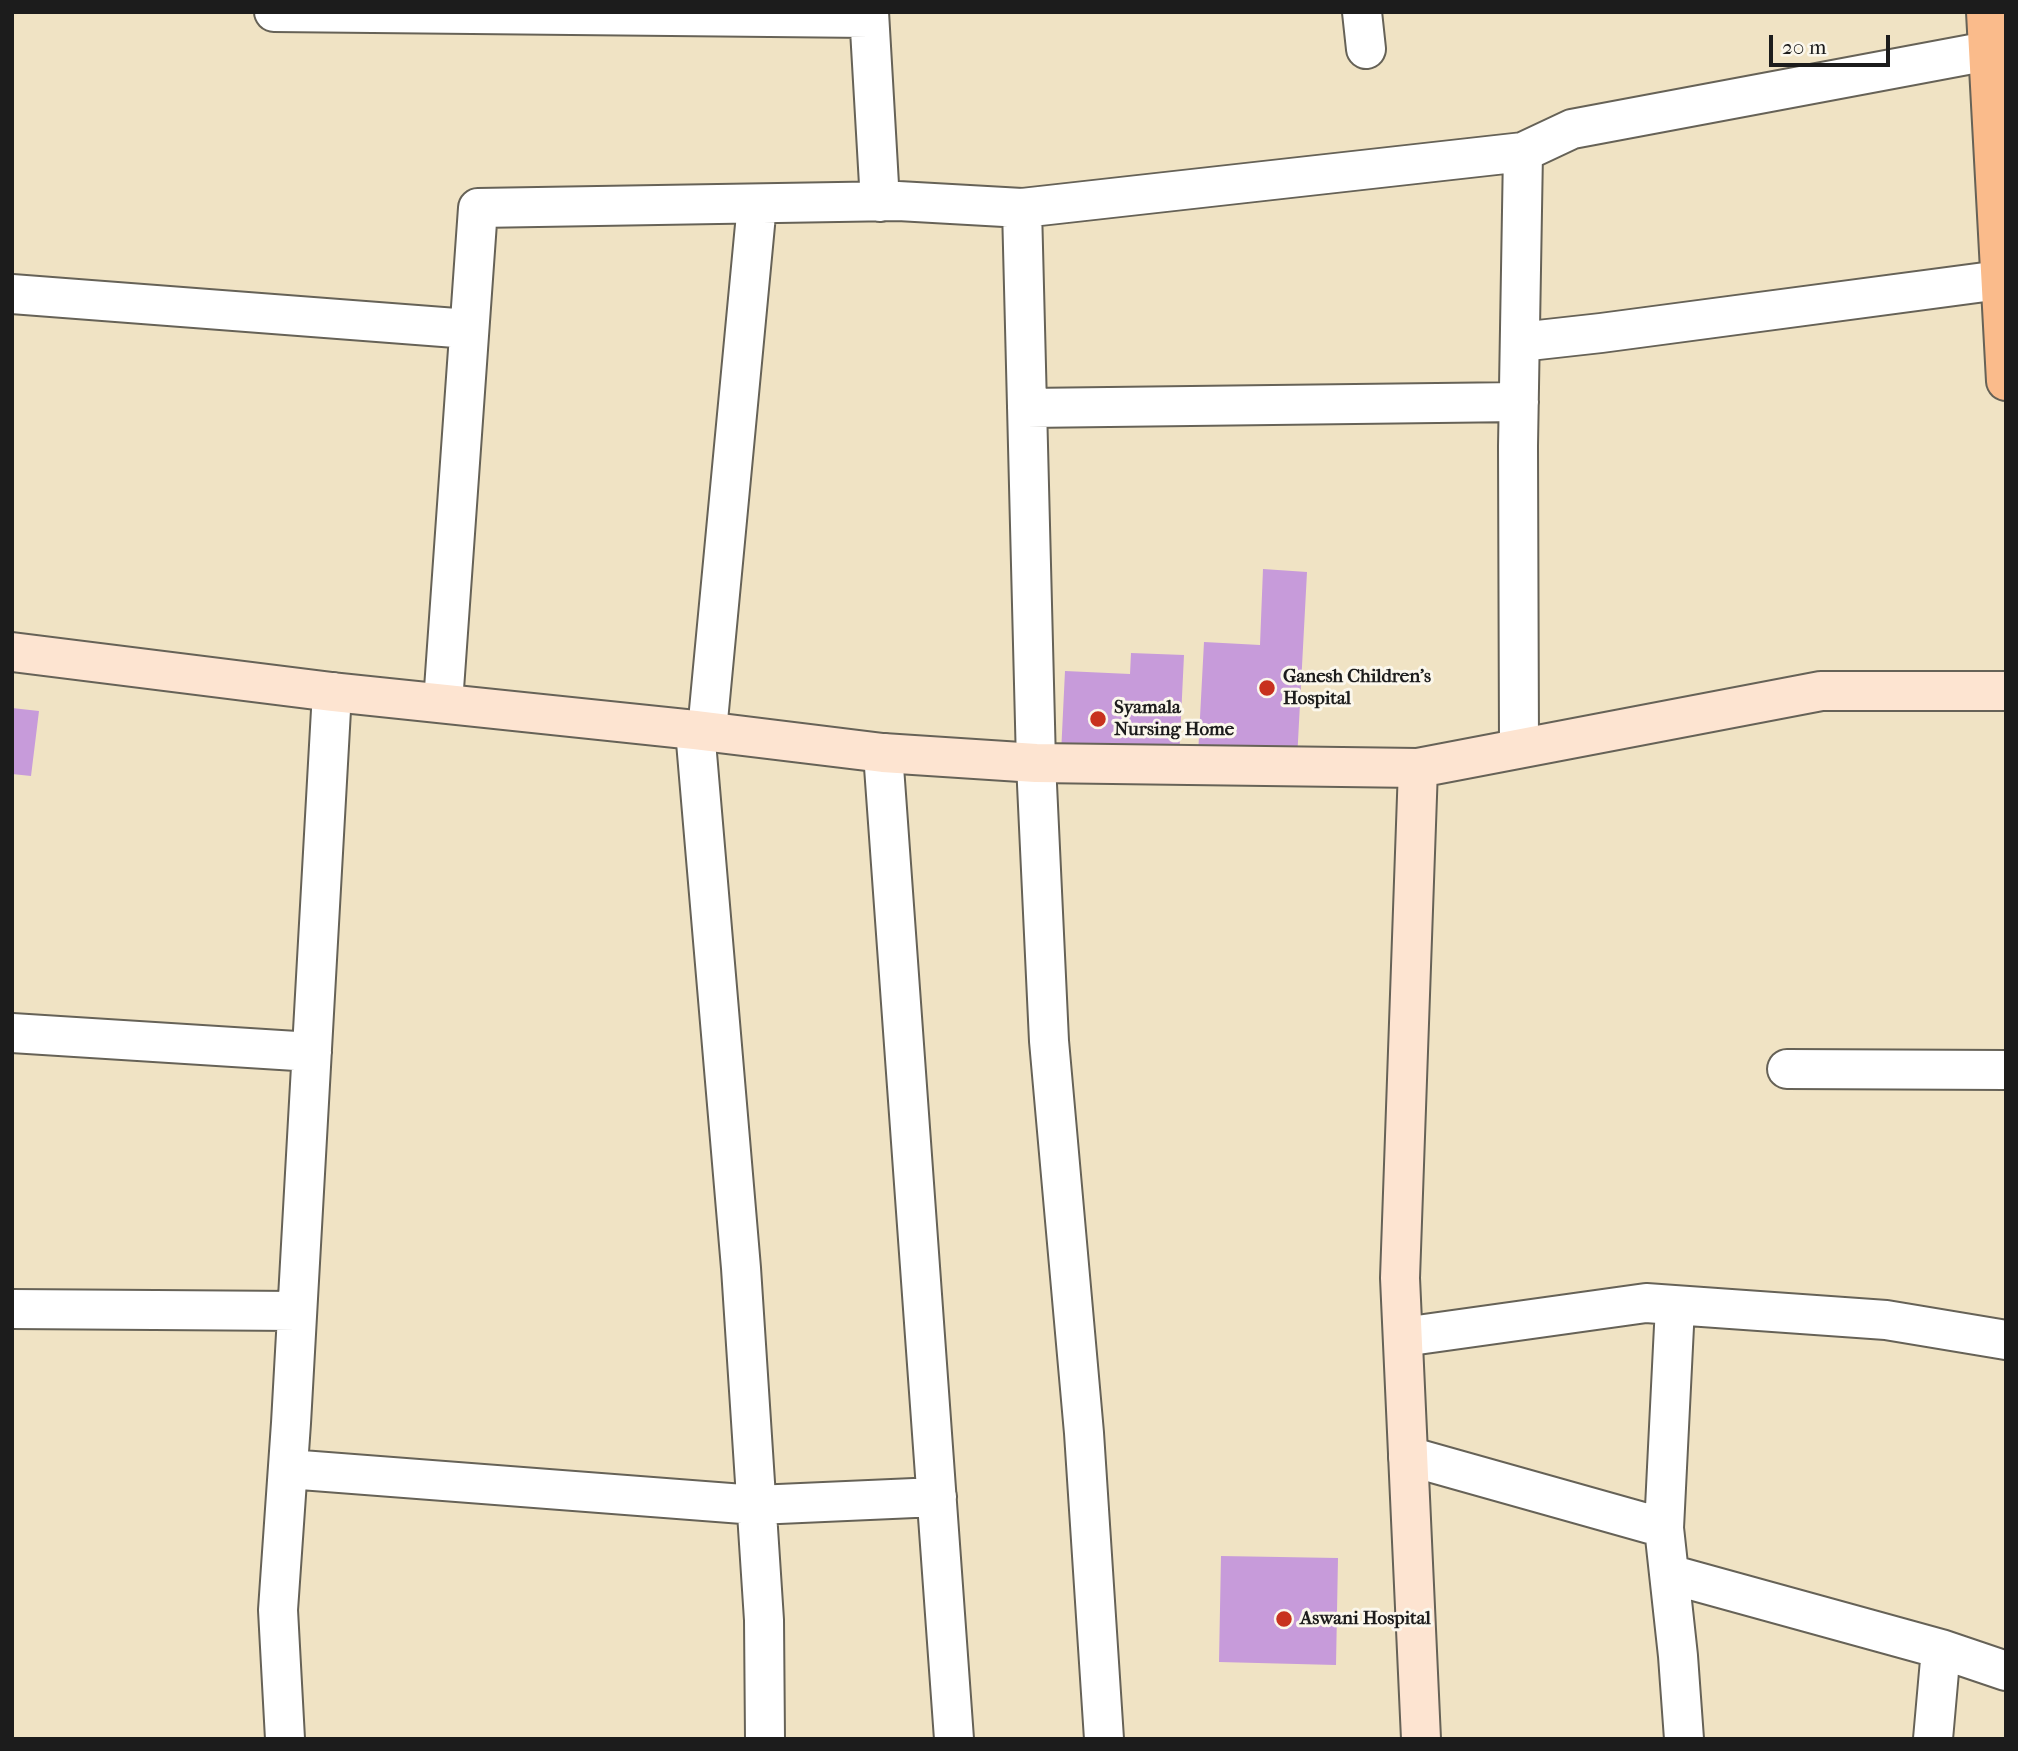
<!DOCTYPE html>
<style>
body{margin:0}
#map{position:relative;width:2018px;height:1751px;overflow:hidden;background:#f0e3c4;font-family:"IM FELL French Canon",serif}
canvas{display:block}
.frame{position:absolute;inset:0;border:14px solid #1c1c1c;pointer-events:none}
.scale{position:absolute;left:1769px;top:35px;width:121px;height:32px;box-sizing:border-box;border:4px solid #1c1c1c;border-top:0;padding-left:9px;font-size:21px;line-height:24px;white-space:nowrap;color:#1c1c1c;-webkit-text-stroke:5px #fbf7ec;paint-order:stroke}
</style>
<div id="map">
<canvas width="2018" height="1751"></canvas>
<div class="frame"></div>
<div class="scale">20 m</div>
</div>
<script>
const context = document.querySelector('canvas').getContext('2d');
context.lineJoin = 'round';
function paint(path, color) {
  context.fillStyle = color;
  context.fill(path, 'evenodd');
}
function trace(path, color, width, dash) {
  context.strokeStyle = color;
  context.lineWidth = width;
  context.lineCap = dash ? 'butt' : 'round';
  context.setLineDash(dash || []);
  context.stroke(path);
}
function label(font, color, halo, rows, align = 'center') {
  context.font = font + ' "IM FELL French Canon",serif';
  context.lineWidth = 6;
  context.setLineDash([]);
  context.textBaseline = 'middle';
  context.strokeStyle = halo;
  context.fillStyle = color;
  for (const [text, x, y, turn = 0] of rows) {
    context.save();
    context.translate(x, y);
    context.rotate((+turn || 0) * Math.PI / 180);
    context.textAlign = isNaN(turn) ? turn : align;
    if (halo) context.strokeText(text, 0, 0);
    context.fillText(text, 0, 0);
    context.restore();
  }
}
const building = new Path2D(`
 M1263 569 1307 572 1297 760 1198 755 1204 642 1260 645Z
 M1131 653 1184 655 1179 759 1061 754 1065 671 1130 674Z
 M12 708 39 711 31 776 12 774Z
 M1221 1556 1338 1558 1336 1665 1219 1662Z`);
const street = new Path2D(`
 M274 12 869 18
 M869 12 880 202
 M1362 12 1366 49
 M1022 208 1036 763 1049 1041 1084 1433 1104 1739
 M12 294 469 329
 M1520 342 1601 333 2000 280
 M1027 408 1519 402
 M443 703 478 208 898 201 1022 208 1523 152 1572 129 1988 51
 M695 730 741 1268 764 1620 765 1739
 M707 731 757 204
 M1519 748 1518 446 1523 152
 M883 753 954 1739
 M12 1033 312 1052
 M1787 1069 2006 1070
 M1675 1306 1664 1528 1678 1656 1684 1739
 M12 1309 297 1311
 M1403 1337 1646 1303 1886 1320 2006 1340
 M1408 1456 1664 1528
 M288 1469 756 1505 937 1497
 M1669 1574 1941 1649 2006 1671
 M285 1739 278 1610 291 1423 332 692
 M1933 1739 1941 1649`);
const secondary = new Path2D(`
 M12 652 332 692 695 730 883 753 1036 763 1418 768 1821 691H2006
 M1418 768 1400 1278 1421 1739`);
const highway = new Path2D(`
 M1986 12 2006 381`);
const markers = [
 [1267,688,9,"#c8321e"],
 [1098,719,9,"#c8321e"],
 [1284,1619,9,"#c8321e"]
];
const poiNames = [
 ["Ganesh Children's",1283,677],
 ["Hospital",1283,699],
 ["Syamala",1114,708],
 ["Nursing Home",1114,730],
 ["Aswani Hospital",1300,1619]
];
paint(building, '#c79bda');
trace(street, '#666257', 42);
trace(secondary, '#666257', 42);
trace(highway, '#666257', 42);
trace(street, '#fff', 38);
trace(secondary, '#fde4d1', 38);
trace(highway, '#fabb8b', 38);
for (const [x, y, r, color] of markers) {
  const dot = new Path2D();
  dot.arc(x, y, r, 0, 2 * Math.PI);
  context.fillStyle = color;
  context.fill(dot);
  trace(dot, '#fbf7ec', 2.5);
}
label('bold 19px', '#1c1c1c', '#fbf7ec', poiNames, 'left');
</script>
